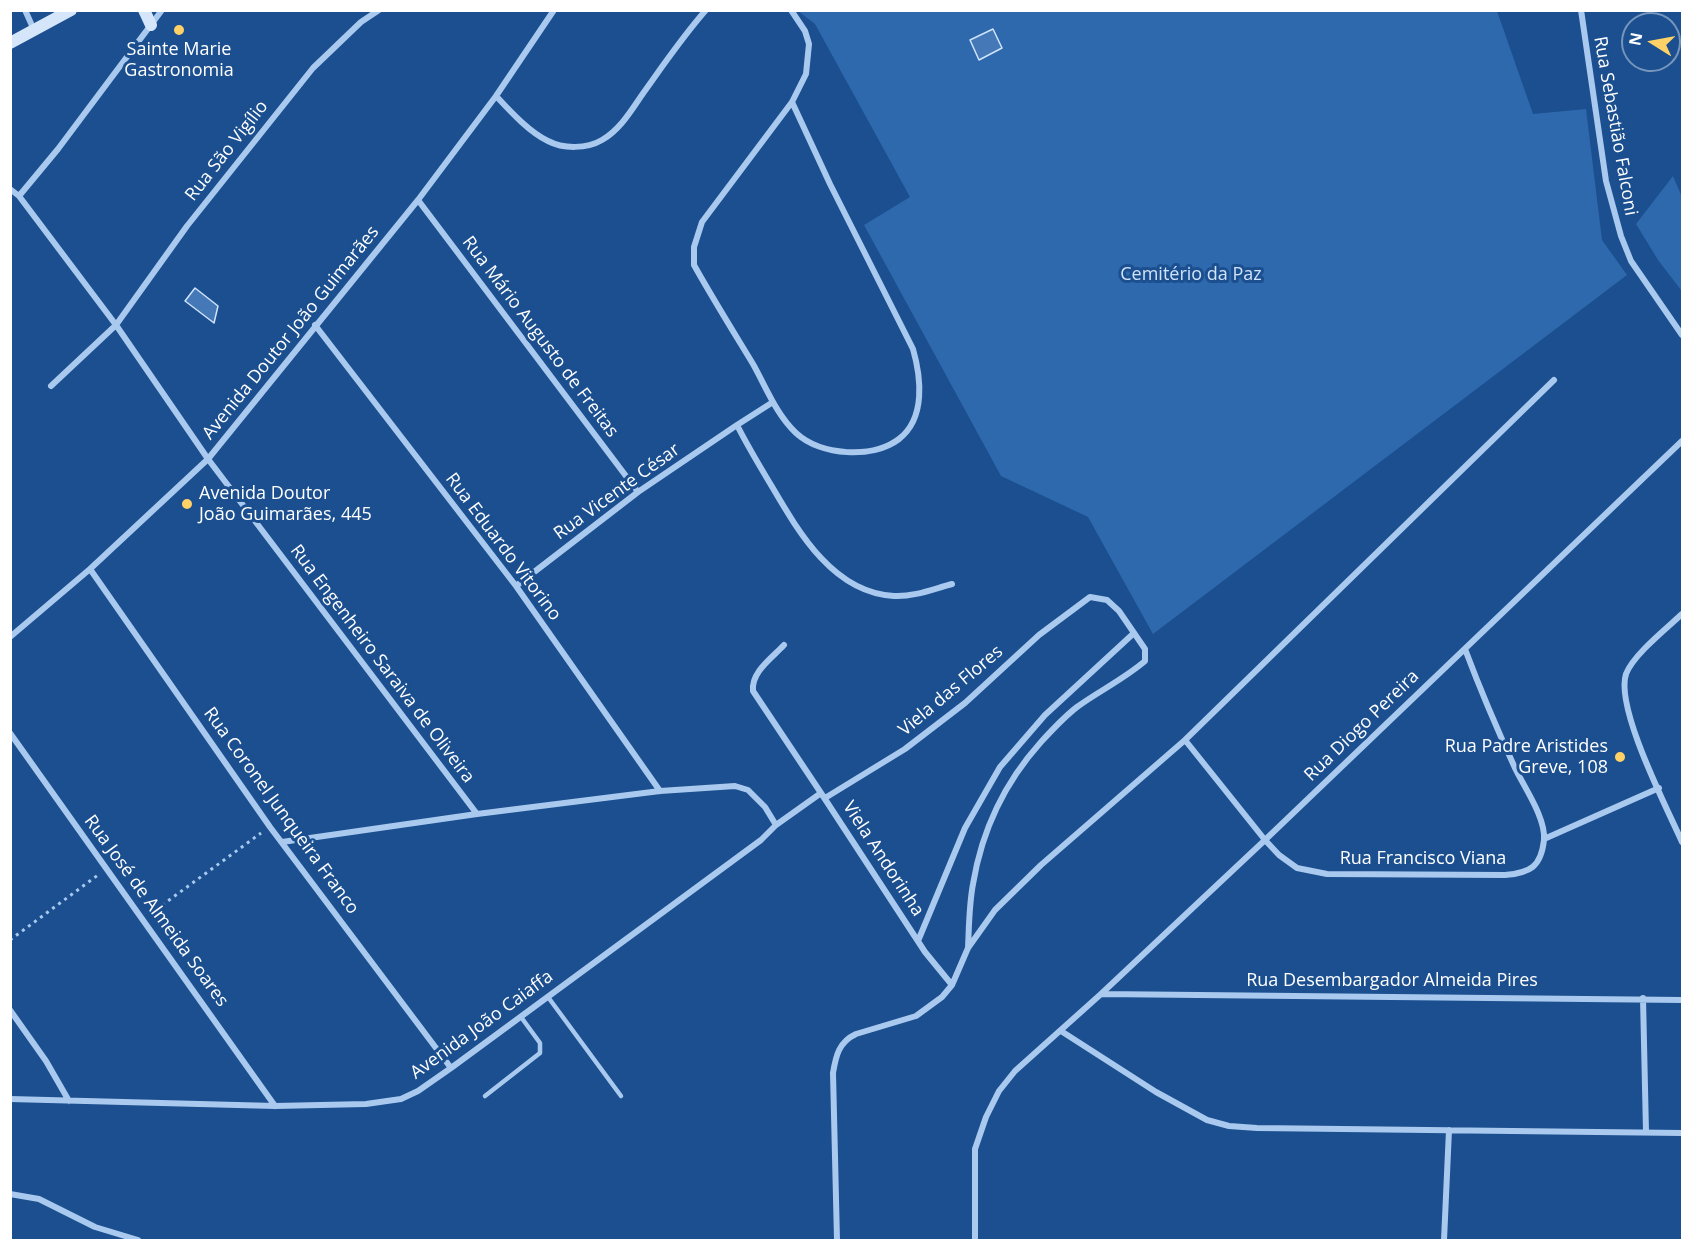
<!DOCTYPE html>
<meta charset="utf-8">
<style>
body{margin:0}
#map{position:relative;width:1693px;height:1251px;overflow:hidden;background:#1b4f8f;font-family:"Open Sans",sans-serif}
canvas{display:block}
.frame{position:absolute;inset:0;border:12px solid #fff;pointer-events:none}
.north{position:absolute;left:1621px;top:12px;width:60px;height:60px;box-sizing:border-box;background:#1b4f8f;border:2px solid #7695bc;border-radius:50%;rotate:281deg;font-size:16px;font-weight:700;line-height:24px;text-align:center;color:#fff}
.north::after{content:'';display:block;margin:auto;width:21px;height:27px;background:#ffd166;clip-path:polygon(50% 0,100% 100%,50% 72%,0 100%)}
</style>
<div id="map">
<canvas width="1693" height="1251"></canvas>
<div class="frame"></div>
<div class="north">N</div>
</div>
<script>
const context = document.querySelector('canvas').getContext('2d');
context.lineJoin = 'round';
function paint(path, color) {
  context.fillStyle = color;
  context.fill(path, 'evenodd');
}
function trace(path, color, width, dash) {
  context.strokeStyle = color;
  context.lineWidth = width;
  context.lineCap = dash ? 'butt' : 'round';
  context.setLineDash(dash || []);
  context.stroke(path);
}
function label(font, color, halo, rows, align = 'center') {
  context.font = font + ' "Open Sans",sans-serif';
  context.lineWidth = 6;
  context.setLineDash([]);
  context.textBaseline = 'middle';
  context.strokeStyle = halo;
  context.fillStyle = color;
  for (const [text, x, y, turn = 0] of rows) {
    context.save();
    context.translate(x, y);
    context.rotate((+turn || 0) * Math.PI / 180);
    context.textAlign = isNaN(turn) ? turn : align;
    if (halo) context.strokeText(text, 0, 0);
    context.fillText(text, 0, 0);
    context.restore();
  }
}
const green = new Path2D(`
 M798 11H1497L1533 114 1586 109 1602 240 1627 275 1153 634 1088 517 1001 476 864 225 910 197 815 24Z
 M1673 176 1682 197 1681 290 1658 260 1636 224Z`);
const building = new Path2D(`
 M993 29 1002 48 979 60 970 40Z
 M195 288 218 306 214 323 185 301Z`);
const path = new Path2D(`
 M150 914 261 833
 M10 940 98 875`);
const service = new Path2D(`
 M548 997 621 1096
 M485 1096 540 1053V1043L521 1017`);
const minor = new Path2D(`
 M25 10 34 30
 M791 10 805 31 809 44 806 74 792 102 702 222 694 247V265C713 299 733 331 753 364 766 387 776 414 796 433 821 456 873 459 899 439 926 418 921 377 913 349L830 184 792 102
 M1581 10 1606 181 1621 236 1631 261 1682 335
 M496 96C510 111 529 132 548 141 563 149 587 149 602 140 621 129 632 109 644 92 664 64 683 36 706 10
 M10 189 19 196 116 325 208 459 477 814 660 791 735 786 748 790 765 807 776 825
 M19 196 58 149 162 10
 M418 200 638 492
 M315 325 516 586 660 791
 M51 386 116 325 187 226 313 68 361 22 379 10
 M773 402 737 425C747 445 759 465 771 485 798 531 833 593 894 596 914 597 933 589 952 584
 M90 569 270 827 451 1068
 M516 586 638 492 737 425
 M1682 614C1667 628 1633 655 1626 674 1615 708 1667 808 1682 842
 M10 637 90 569 208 459 418 200 496 96 554 10
 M784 645C772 658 751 672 753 691L821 793
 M10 733 275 1106
 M1185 740 1265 840 1279 855 1297 868 1327 874 1505 875C1530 873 1541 867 1544 840 1546 818 1524 787 1515 768 1497 729 1480 689 1465 649
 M825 798 905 749 965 703 1039 635 1090 597 1107 600 1119 611 1145 649V661C1124 679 1099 691 1077 707 1064 717 1052 730 1041 742 1005 782 982 830 973 884 969 905 969 927 968 948
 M1544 839 1659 788
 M282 842 477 814
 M918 941 965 828 1000 767 1045 715 1134 633
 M1101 994 1682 1000
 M1643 998 1646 1132
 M10 1010 46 1061 69 1101
 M1061 1031 1156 1092 1207 1120 1229 1126 1257 1128 1682 1133
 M10 1099 275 1106 366 1104 401 1099 418 1091 451 1068 761 840 776 825 821 793 925 952 952 985
 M10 1194 39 1199 95 1227 138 1240
 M837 1240 833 1073C836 1055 839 1042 856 1034L916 1016 942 997 952 985 968 948 995 910 1041 865 1185 740 1554 380
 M975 1240V1149L986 1117 999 1091 1015 1071 1101 994 1265 840 1682 441
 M1444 1240 1449 1130`);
const secondary = new Path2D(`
 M144 10 151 25
 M10 43 71 10`);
const markers = [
 [179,30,6,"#ffd166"],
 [187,504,6,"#ffd166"],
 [1620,757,6,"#ffd166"]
];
const poiNames = [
 ["Sainte Marie",179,50],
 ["Gastronomia",179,71],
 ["Avenida Doutor",199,494,"left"],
 ["João Guimarães, 445",199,515,"left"],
 ["Rua Padre Aristides",1608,747,"right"],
 ["Greve, 108",1608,768,"right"]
];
const streetNames = [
 ["Rua Sebastião Falconi",1615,126,80],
 ["Rua São Vigílio",227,151,-52],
 ["Avenida Doutor João Guimarães",291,333,-51],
 ["Rua Mário Augusto de Freitas",540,337,53],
 ["Rua Vicente César",617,492,-36],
 ["Rua Eduardo Vitorino",503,547,53],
 ["Rua Engenheiro Saraiva de Oliveira",382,664,53],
 ["Viela das Flores",951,691,-40],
 ["Rua Diogo Pereira",1362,726,-44],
 ["Rua Coronel Junqueira Franco",281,811,54],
 ["Viela Andorinha",883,859,57],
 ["Rua Francisco Viana",1423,859],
 ["Rua José de Almeida Soares",156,911,54],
 ["Rua Desembargador Almeida Pires",1392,981],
 ["Avenida João Caiaffa",482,1025,-36]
];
const parkNames = [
 ["Cemitério da Paz",1191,275]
];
paint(green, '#2e69ad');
paint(building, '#4478b7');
trace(building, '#cfe3fa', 1.5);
trace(path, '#a9c9ee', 3, [3, 4.5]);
trace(service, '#a9c9ee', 4.5);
trace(minor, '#a9c9ee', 6);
trace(secondary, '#d6e6fa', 12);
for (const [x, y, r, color] of markers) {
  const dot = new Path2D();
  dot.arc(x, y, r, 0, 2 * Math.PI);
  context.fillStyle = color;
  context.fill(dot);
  trace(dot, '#1b4f8f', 2);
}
label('18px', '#fff', '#1b4f8f', poiNames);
label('18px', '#fff', '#1b4f8f', streetNames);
label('18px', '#cfe3fa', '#1b4f8f', parkNames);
</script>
